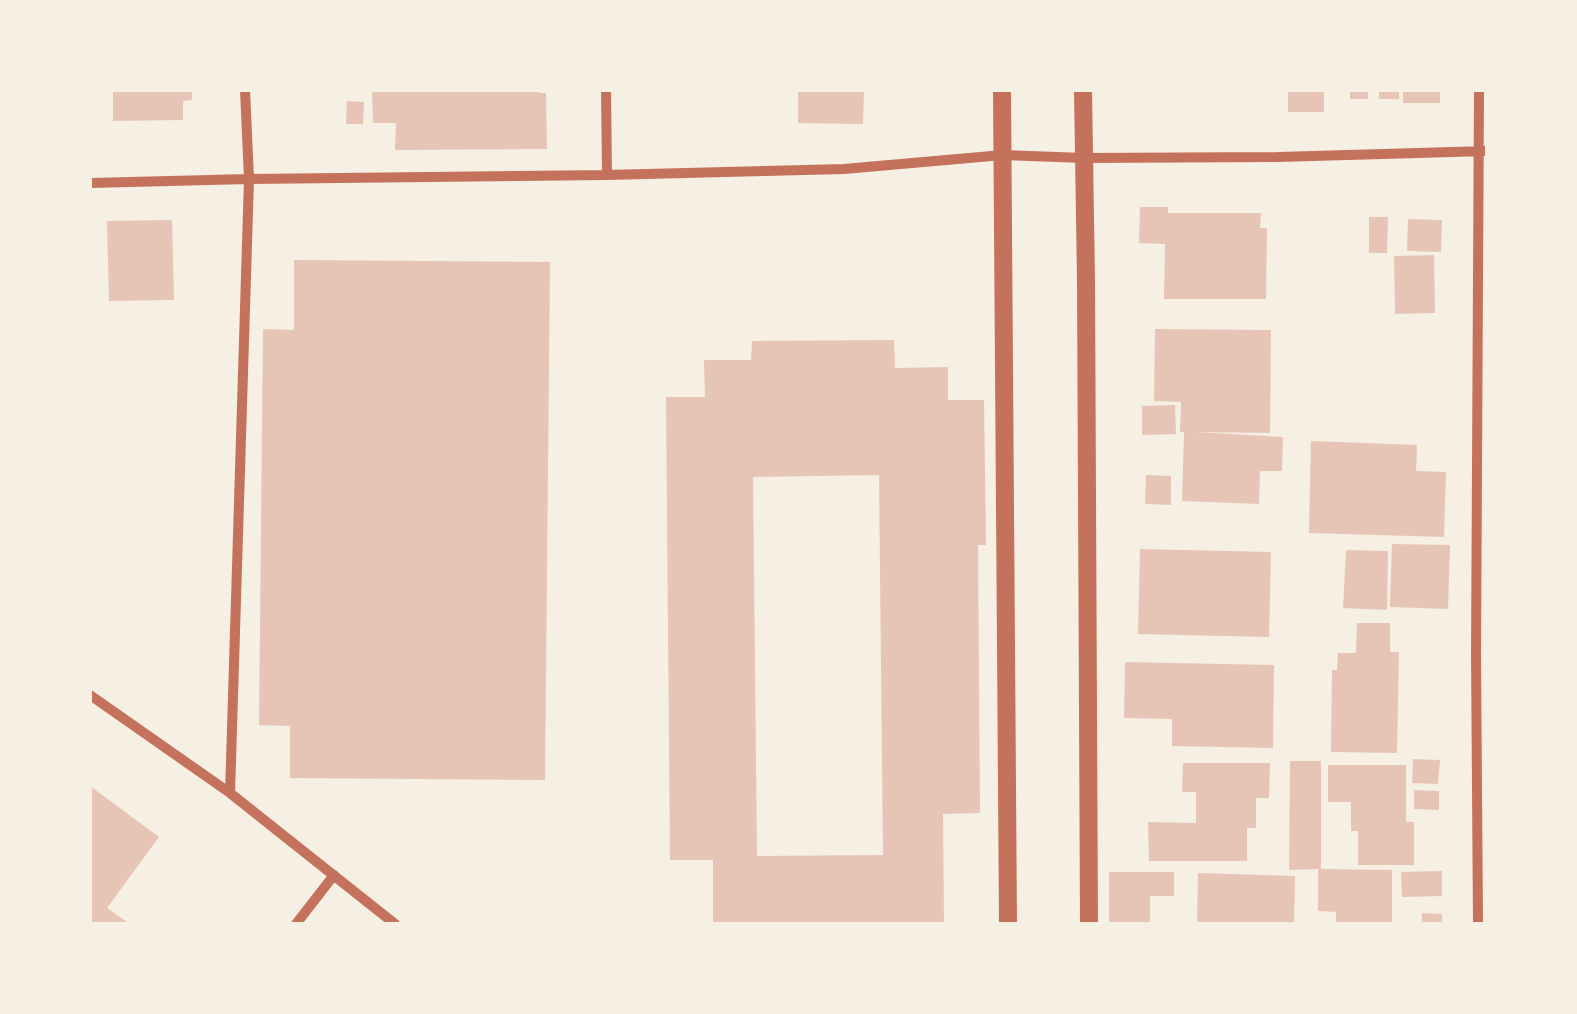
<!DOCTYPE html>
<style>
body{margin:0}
#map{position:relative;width:1577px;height:1014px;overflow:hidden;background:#f6efe4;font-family:"Source Serif 4",serif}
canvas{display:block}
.frame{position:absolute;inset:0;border:92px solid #f6efe4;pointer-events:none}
</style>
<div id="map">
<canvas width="1577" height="1014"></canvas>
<div class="frame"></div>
</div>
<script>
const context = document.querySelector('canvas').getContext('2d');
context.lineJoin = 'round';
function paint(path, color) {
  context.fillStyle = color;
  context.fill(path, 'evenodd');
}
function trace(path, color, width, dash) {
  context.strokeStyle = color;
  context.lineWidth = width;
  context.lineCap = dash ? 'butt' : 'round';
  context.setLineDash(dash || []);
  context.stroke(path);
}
const building = new Path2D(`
 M113 90H192V100L183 101V120L113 121Z
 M372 90H539V93H546L547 149 395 150 396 123H373Z
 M798 90H864L863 124 798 123Z
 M1288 90H1324V112H1288Z
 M1350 90H1368V99H1350Z
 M1379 90H1399V99H1379Z
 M1403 90H1440V103H1403Z
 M347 101 364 102 363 124H346Z
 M1140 207H1168V213H1261L1260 228H1267L1266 299H1164L1165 244 1139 243Z
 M1369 217H1388L1387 253H1369Z
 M1408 219 1442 220 1441 252 1407 251Z
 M172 220 174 300 109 301 107 221Z
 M1434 255 1435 313 1395 314 1394 256Z
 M294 260 550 262 545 780 290 778V726L259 725 263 329 294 330Z
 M1155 329 1271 330 1270 433 1195 432 1283 437 1282 471H1260L1259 504 1182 501 1184 432H1180L1181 402 1154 401Z
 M894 340 895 368 948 367V400H984L986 545H978L980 813 943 814 944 924H713V860H670L666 397H705L704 360H751L752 341ZM879 475 883 855 757 856 753 477Z
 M1175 405 1176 434 1142 435V406Z
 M1311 441 1417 445 1416 471 1446 472 1444 537 1309 533Z
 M1146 475 1171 476V505L1145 504Z
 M1392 544 1450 545 1448 609 1390 607Z
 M1140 549 1271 552 1269 637 1138 634Z
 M1346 550 1388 551 1387 610 1343 608Z
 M1357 623H1390V652H1399L1397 753 1331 752 1332 670H1337L1338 653H1356Z
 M1125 662 1274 665 1273 748 1172 746V719L1124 718Z
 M1413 759 1440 760 1438 784 1412 783Z
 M1290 761H1321V869L1392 870V924H1336V912L1318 911V869L1289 870Z
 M1183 763H1270L1269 798H1256V828H1247V861H1149L1148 822 1196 823V792H1182Z
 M1328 765H1406V822H1414V865H1358V831H1351V802H1328Z
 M90 786 159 837 107 908 130 924H90Z
 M1414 790 1439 791V810L1414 809Z
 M1442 871V896L1402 897 1401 872Z
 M1109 872H1174V896H1150V924H1109Z
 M1198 873 1295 876 1294 924H1197Z
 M1422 913 1442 914V924H1422Z`);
const minor = new Path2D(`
 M606 90 607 175
 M90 183 249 179 607 175 844 169 1003 155 1084 158 1278 157 1487 151
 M90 695 230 793 395 924
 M230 793 249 179 245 90
 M296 924 334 875
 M1478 924 1476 654 1479 90`);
const tertiary = new Path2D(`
 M1002 90 1008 924
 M1083 90 1086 281 1089 924`);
paint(building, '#e6c5b7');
trace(minor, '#c5725c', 10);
trace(tertiary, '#c5725c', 18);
</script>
